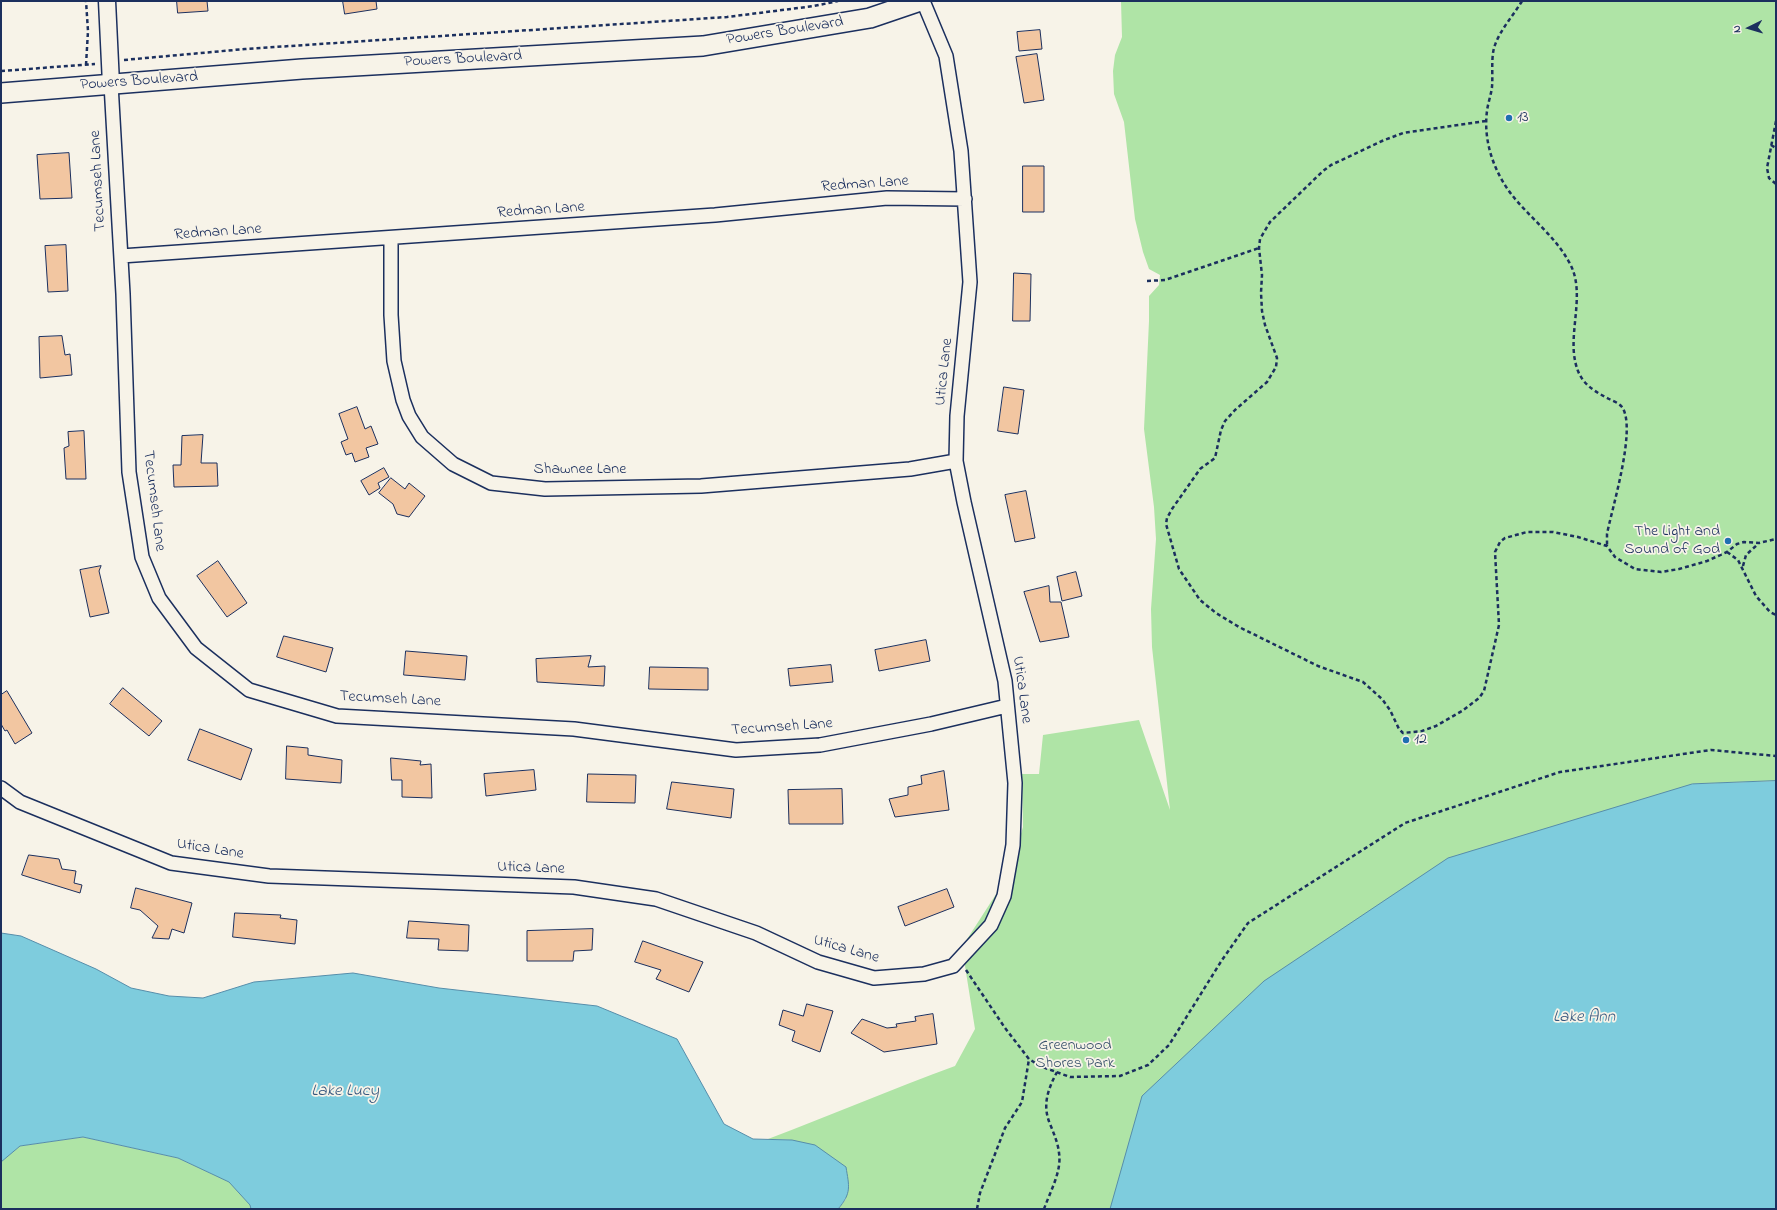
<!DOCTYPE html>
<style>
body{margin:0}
#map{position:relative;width:1777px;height:1210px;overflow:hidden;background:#f7f3e8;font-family:"Indie Flower",sans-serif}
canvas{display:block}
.frame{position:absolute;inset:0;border:2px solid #1b2f5e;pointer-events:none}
.north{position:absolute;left:1729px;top:8px;width:40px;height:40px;-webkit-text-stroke:3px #f7f3e8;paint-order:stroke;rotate:265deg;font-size:11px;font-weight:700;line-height:16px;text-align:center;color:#1b2f5e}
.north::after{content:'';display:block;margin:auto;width:14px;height:18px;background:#1b2f5e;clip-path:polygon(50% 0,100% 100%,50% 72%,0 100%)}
</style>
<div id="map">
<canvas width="1777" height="1210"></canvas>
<div class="frame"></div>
<div class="north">N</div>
</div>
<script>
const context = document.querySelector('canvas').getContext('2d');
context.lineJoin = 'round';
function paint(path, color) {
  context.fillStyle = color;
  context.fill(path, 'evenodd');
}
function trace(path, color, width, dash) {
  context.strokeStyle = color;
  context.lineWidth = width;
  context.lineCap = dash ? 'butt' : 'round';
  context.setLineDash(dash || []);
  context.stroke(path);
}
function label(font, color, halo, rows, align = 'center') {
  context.font = font + ' "Indie Flower",sans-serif';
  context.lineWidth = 3.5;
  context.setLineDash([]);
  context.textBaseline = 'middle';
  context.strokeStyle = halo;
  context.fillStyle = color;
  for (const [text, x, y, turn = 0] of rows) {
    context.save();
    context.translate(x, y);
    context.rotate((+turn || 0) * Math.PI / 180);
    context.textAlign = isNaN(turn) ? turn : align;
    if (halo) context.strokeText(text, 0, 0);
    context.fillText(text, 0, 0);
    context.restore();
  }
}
const green = new Path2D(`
 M1121 1H1776V781L1692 784 1118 1209H838L846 1199 792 1140 768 1139C831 1115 892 1089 955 1066L975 1029 962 947 1009 874 1023 827 1022 774H1039L1043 735 1139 720 1170 810 1152 647 1151 609 1156 539 1154 507 1144 429 1149 321V296L1159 285 1160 275 1149 269 1143 252 1135 219 1124 122 1114 94 1113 71 1115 55 1122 37Z
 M83 1137 178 1158 230 1182 250 1205 251 1209H1V1161L20 1146Z`);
const water = new Path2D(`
 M1776 781V1209H1110L1142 1096 1264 981 1448 858 1692 784Z
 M1 933 21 936 96 969 131 988 169 996 203 998 254 982 353 973 439 988 597 1006 677 1039 724 1124 753 1139 792 1140 815 1145 846 1167C849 1186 852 1193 838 1209H251L250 1205 229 1182 178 1158 83 1137 20 1146 1 1162Z`);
const building = new Path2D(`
 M177 1H207L208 11 178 13Z
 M343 1H376L377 9 345 14Z
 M1040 30 1042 49 1019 51 1017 32Z
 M1037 54 1044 100 1024 103 1016 57Z
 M69 153 72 198 40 199 37 155Z
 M1023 166H1044V212H1023Z
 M66 245 68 291 48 292 45 246Z
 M1014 273 1031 274 1030 321H1013Z
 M62 336 65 355 70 354 72 375 40 378 39 337Z
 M1004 387 1024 390 1018 434 998 431Z
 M357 407 365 429 371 426 378 444 366 448 369 457 355 462 352 453 346 455 341 442 348 439 339 414Z
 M84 431 86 479H66L64 448 69 446 68 432Z
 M203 435 201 463H217L218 486 174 487 173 465H181L182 436Z
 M384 468 389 477 378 483 380 488 369 495 361 481Z
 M391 478 405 489 409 483 425 496 409 517 397 514 393 504 379 493Z
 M1026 491 1035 538 1015 542 1005 495Z
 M218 561 247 603 227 617 197 576Z
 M101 566 99 571 109 613 90 617 80 570Z
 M1076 572 1082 596 1062 601 1057 577Z
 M1049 586 1050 602H1061L1069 637 1040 642 1024 592Z
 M284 636 333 648 326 672 277 657Z
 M926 640 930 661 879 671 875 650Z
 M406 651 467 656 465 680 404 675Z
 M591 656 588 667 605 666 604 686 537 682 536 659Z
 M831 665 833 682 790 686 788 669Z
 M650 667 708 668V690L649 689Z
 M123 688 162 721 149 736 110 704Z
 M7 691 32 733 15 744 7 730 5 731 1 724V695Z
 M200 729 252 749 241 780 188 760Z
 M287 746 308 748V755L342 760 341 783 286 779Z
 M391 758 421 761 420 765 431 764 432 798 402 797V780H392Z
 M534 770 536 790 486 796 484 774Z
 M944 771 949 810 895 817 889 799 908 795V787L922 784 921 776Z
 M588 774 636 775 635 803 587 802Z
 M672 782 734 789 731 818 667 809Z
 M842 789 843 824H789L788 790Z
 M29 855 59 859 62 869 76 871 74 883 82 885 80 893 22 875Z
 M136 888 192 903 184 933 172 929 169 939 152 938 158 926 140 910 131 908Z
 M947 889 954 907 905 926 898 907Z
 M235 913 281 915 280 918 297 920 295 944 233 937Z
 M409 921 469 925 468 951 438 950 439 939 407 938Z
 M593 929 592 950 574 951 573 961H527V931Z
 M643 941 703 962 689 992 656 979 661 970 635 962Z
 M807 1004 833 1011 820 1052 792 1041 795 1031 779 1025 783 1010 803 1016Z
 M933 1014 937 1044 884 1052 851 1033 862 1019 887 1028 897 1027 896 1024 916 1021 915 1017Z`);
const path = new Path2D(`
 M1522 1C1513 16 1499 31 1494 48 1491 60 1493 75 1492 87 1491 95 1488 103 1487 111 1483 141 1494 172 1512 195 1530 218 1555 236 1569 262 1585 289 1571 324 1574 354 1577 380 1588 388 1609 399 1613 401 1619 403 1622 407 1637 428 1612 508 1607 534V546
 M124 60 245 49 727 17 814 6 838 1
 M86 65 88 31 86 1
 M1 71 95 64
 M1486 121 1403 133 1382 141 1331 165 1323 171 1270 222 1260 239 1259 248 1262 275 1261 293 1262 311 1265 325 1277 358 1276 367 1267 382 1235 410 1225 421 1221 430 1215 458 1200 469 1172 509 1167 518 1166 524 1179 569 1200 600 1216 613 1239 627 1318 666 1363 682 1382 699 1390 710 1399 729 1403 733 1422 731 1436 726 1462 711 1479 698 1484 691 1499 625 1495 552 1500 542 1505 538 1527 532H1553L1578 537 1607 546 1615 557 1635 569 1661 572 1679 569 1707 561 1727 552 1737 544 1744 542 1759 543 1776 539
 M1776 121 1767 168 1769 178 1776 184
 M1771 145 1776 148
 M1147 281 1165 280 1259 248
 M1727 552 1738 560 1756 596 1770 612 1776 615
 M1743 566 1746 555 1758 544
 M966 970 1005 1028 1029 1059 1040 1066 1070 1077 1120 1076 1148 1065 1169 1045 1222 960 1248 923 1405 823 1560 772 1711 750 1776 756
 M977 1209 980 1193 1005 1128 1022 1102 1029 1059
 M1044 1209C1050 1192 1062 1171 1059 1153 1058 1143 1054 1134 1050 1124 1042 1105 1048 1089 1057 1072`);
const minor = new Path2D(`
 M111 84 123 294 129 472 142 557 159 598 196 648 249 690 337 716 574 729 736 750 820 745 931 724 1007 706
 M391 239V315L394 361 403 400 409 416 422 437 453 464 491 483 545 489 701 486 910 469 956 461
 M121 256 715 215 887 198 965 199
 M1 788 20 802 171 863 269 876 574 887 656 899 756 933 818 962 874 978 924 974 953 966 991 925 1004 896 1013 845 1015 783 1005 681 964 502 956 461 957 416 970 282 961 151 946 56 923 1`);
const tertiary = new Path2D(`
 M107 1 111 84`);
const secondary = new Path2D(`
 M1 93 302 69 703 46 870 18 920 1`);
const markers = [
 [1509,118,4,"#1f6fb2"],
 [1728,541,4,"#1f6fb2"],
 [1406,740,4,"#1f6fb2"]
];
const streetNames = [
 ["Powers Boulevard",785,32,-9],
 ["Powers Boulevard",463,60,-3],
 ["Powers Boulevard",139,82,-4],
 ["Tecumseh Lane",99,181,-93],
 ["Redman Lane",865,185,-4],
 ["Redman Lane",541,211,-4],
 ["Redman Lane",218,233,-4],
 ["Utica Lane",945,372,-84],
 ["Shawnee Lane",580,470],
 ["Tecumseh Lane",153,501,83],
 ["Utica Lane",1021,690,82],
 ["Tecumseh Lane",390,700,3],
 ["Tecumseh Lane",782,728,-4],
 ["Utica Lane",210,850,9],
 ["Utica Lane",531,869,2],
 ["Utica Lane",846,950,16]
];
const poiNames = [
 ["13",1517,118],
 ["The Light and",1720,532,"right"],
 ["Sound of God",1720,550,"right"],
 ["12",1414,740]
];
const parkNames = [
 ["Greenwood",1075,1046],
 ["Shores Park",1075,1064]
];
const waterNames = [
 ["Lake Ann",1584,1018],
 ["Lake Lucy",345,1092]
];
paint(green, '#afe4a6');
paint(water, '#7eccdd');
trace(water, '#568daa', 1);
paint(building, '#f2c6a1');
trace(building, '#1b2f5e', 1);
trace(minor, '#1b2f5e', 16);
trace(tertiary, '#1b2f5e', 19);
trace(secondary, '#1b2f5e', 22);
trace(path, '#1b2f5e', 2.5, [4, 3]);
trace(minor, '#f7f3e8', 13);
trace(tertiary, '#f7f3e8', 16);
trace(secondary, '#f7f3e8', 19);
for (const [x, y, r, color] of markers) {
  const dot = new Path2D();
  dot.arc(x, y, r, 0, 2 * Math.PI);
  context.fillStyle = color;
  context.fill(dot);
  trace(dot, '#f7f3e8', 1.5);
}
label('16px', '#1b2f5e', '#f7f3e8', streetNames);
label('16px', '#1b2f5e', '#f7f3e8', poiNames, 'left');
label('16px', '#39536c', '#f7f3e8', parkNames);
label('italic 17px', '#34567e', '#f7f3e8', waterNames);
</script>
